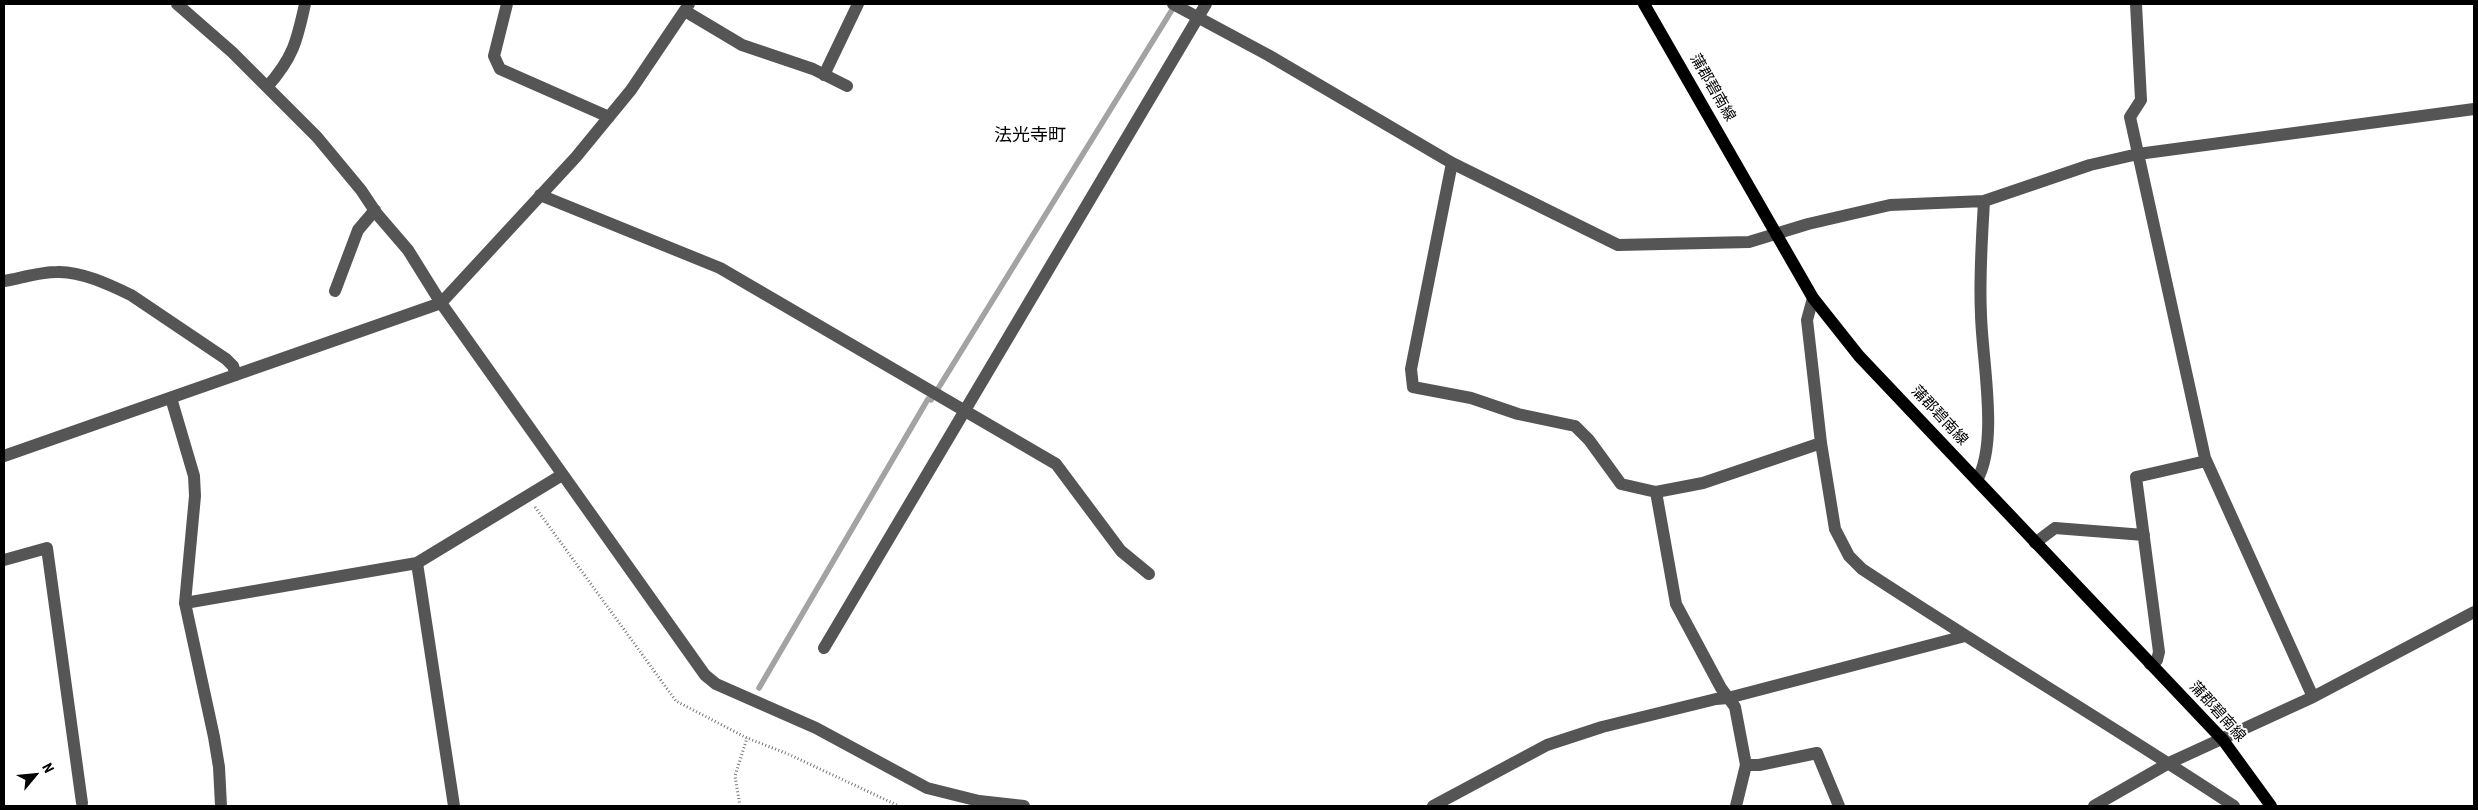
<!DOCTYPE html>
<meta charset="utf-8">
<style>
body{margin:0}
#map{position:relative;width:2478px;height:810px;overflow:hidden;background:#fff;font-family:"Roboto Condensed",sans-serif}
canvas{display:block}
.frame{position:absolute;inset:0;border:5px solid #000;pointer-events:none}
.north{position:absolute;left:10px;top:750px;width:50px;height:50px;-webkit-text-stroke:4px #fff;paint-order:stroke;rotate:62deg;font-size:14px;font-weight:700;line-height:20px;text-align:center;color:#000}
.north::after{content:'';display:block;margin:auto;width:18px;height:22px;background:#000;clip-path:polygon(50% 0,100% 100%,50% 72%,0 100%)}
</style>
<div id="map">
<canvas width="2478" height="810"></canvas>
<div class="frame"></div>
<div class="north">N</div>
</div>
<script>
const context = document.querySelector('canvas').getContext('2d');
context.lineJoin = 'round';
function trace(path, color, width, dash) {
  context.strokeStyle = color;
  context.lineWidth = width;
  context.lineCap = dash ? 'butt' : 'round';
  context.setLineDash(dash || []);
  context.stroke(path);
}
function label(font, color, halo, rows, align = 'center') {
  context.font = font + ' "Roboto Condensed","Noto Sans JP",sans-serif';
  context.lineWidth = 4;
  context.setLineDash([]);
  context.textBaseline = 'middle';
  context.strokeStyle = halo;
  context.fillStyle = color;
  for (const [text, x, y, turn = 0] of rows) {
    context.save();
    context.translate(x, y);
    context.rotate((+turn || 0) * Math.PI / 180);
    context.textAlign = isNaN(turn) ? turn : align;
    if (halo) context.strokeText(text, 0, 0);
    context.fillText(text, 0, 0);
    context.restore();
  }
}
const stream = new Path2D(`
 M759 688 928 399 931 400 1175 5`);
const path = new Path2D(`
 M535 507 676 701 747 738 788 754 899 806
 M740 806 735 776 747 738`);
const minor = new Path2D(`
 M177 4 232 52 317 137 361 190 377 214 408 250 441 303 705 675 716 684 816 728 927 788 979 801 1024 806
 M507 4 494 56 500 69 609 117
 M1173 4 1268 55 1452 163 1618 245 1749 242 1808 224 1890 205 1984 201 2090 165 2138 154 2474 109
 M2136 4 2141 100 2130 117 2205 458 2313 697
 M685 11 742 45 813 69 847 86
 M824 75 858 4
 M267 87C293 58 297 41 305 4
 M1452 163 1411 369 1413 387 1471 398 1518 414 1575 426 1589 440 1621 484 1656 492 1703 483 1821 443
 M540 195 720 268 1056 464 1121 551 1149 574
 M4 281C21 278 40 272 57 272 81 271 110 285 131 295L226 359 233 366 236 375
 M335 291 358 230 375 210
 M1813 298 1807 320 1821 443 1835 529 1849 556 1862 569C1985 650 2111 725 2234 806
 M171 398 194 476 195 496 185 603 214 737 219 767 221 806
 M4 456 441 303 576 157 631 90 689 4
 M1977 480C1999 442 1982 359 1981 315 1979 277 1982 239 1984 201
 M1656 492 1676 604 1721 688 1735 707 1746 765 1736 806
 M2035 543 2055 528 2144 535
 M4 560 47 548 82 803
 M417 563 454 806
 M185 603 417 563 562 475
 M824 648 1206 4
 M2150 664 2157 660 2159 652 2136 477 2206 461
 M1746 765H1759L1817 753 1839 806
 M1433 806 1547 745 1602 727 1716 699 1728 698 1965 636
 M2094 806 2169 763 2313 697 2474 612`);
const major = new Path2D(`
 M1644 4 1813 298 1859 356 2223 740 2271 806`);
const streetNames = [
 ["蒲郡碧南線",1712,88,60],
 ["蒲郡碧南線",1939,416,47],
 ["蒲郡碧南線",2217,712,48]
];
const quarterNames = [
 ["法光寺町",1030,136]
];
trace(stream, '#a3a3a3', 5.5);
trace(path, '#777', 3, [1, 2.5]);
trace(minor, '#555', 12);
trace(major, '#000', 12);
label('15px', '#000', '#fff', streetNames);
label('18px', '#000', '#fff', quarterNames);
</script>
